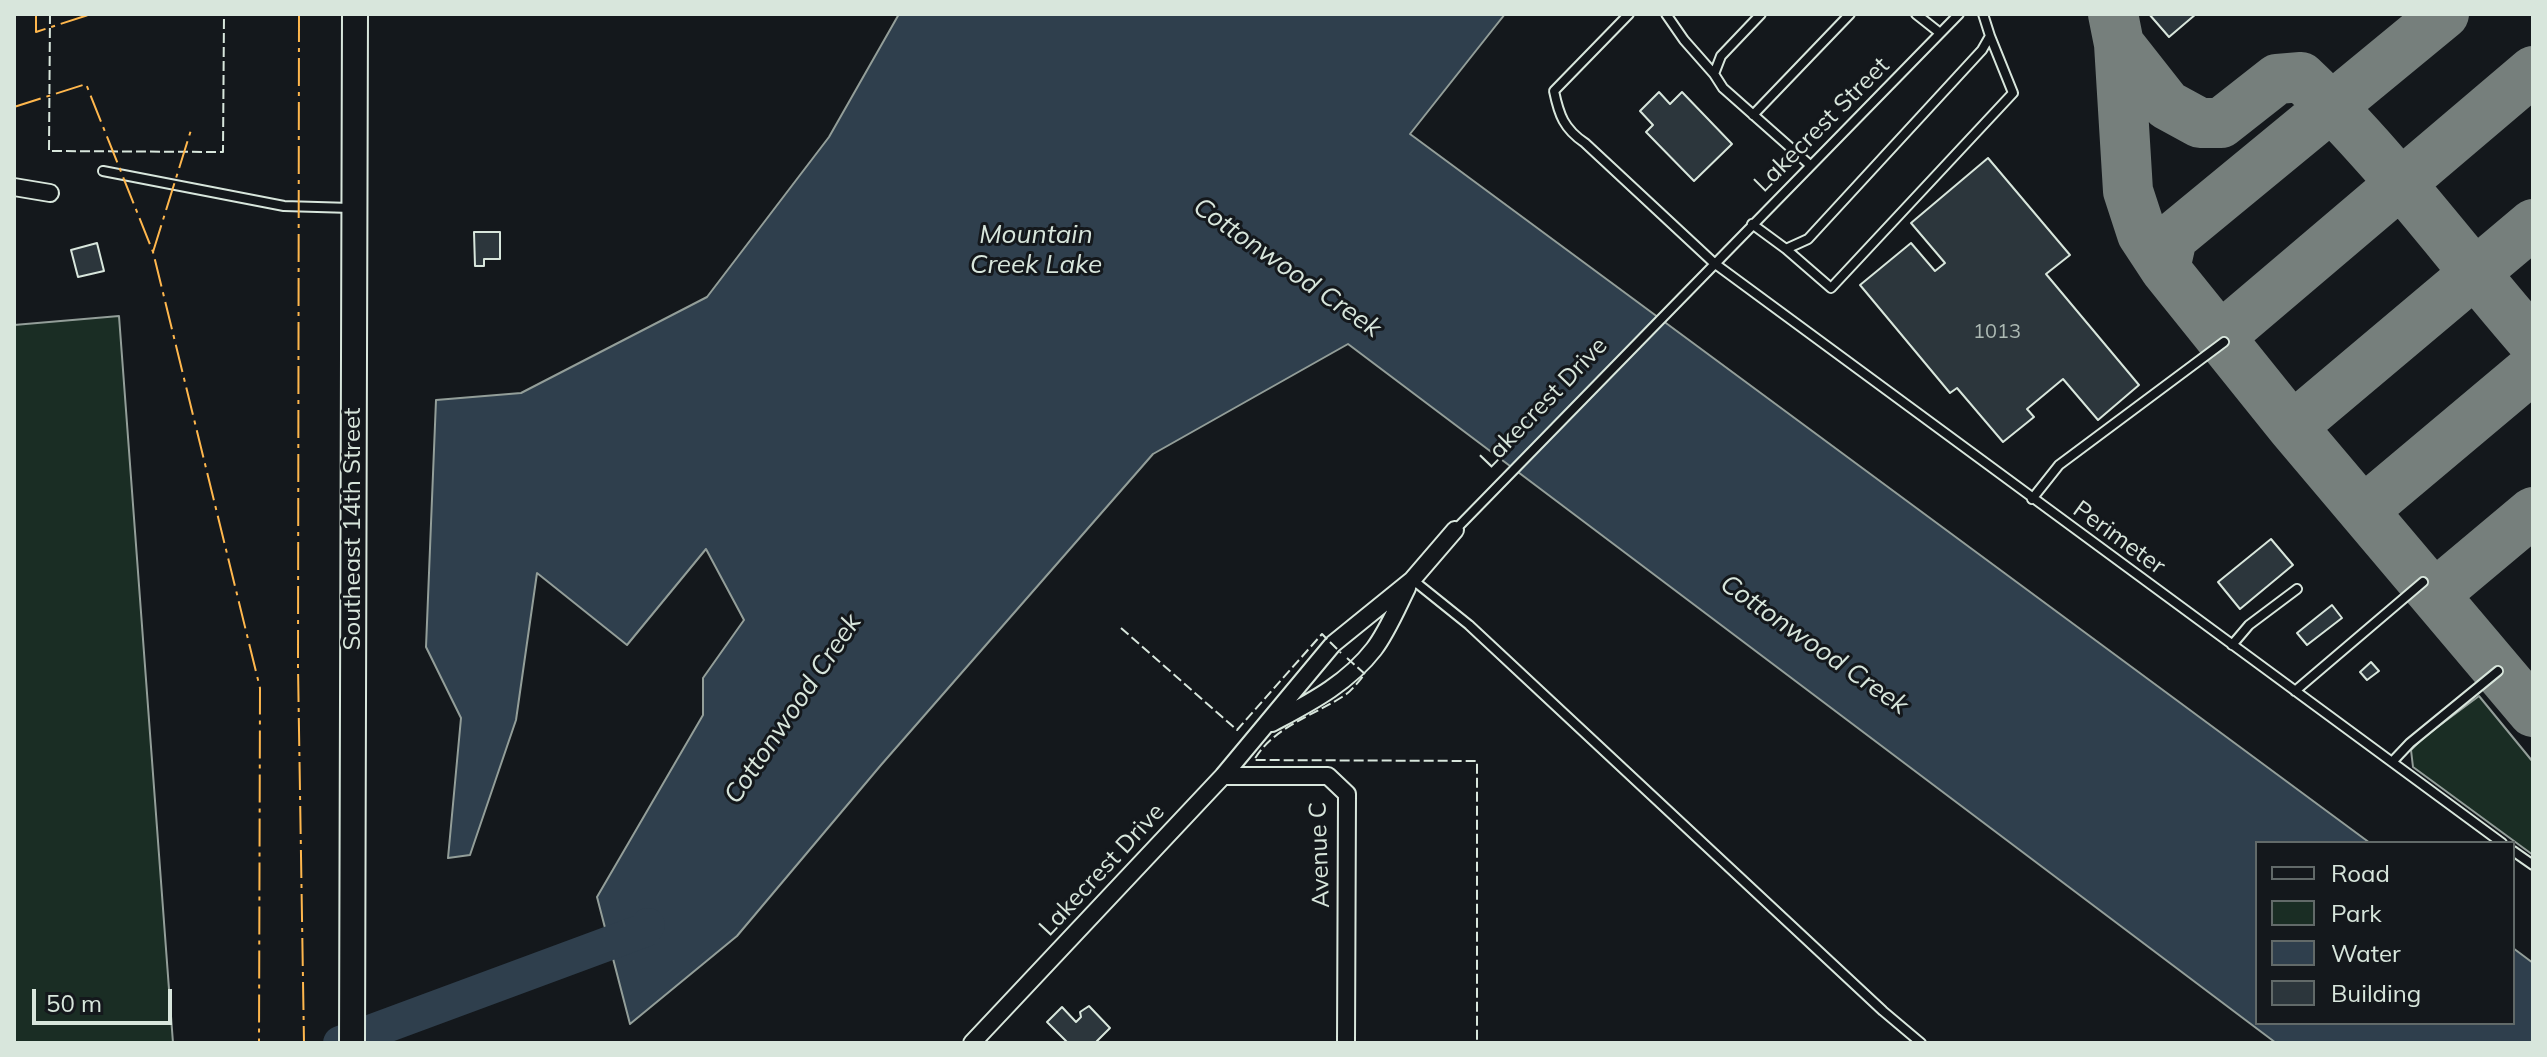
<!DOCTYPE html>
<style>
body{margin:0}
#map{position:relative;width:2547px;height:1057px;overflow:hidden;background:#14181c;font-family:Mulish,sans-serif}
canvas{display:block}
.frame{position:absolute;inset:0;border:16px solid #d8e6dc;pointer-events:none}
.legend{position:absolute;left:2255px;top:841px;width:260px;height:184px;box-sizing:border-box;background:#14181c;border:2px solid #626a69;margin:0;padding:10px 14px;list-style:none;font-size:24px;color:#d8e6dc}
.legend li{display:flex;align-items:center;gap:16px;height:40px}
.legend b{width:40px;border:2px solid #626a69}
.scale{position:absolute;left:32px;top:989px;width:140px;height:36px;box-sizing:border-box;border:4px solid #d8e6dc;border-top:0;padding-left:10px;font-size:24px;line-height:28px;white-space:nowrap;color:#d8e6dc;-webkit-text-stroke:6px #14181c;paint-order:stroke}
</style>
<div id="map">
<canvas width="2547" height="1057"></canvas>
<div class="frame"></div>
<ul class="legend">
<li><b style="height:10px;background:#14181c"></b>Road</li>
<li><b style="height:22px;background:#1a2d24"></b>Park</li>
<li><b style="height:22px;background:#2f3f4d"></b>Water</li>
<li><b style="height:22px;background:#2c363c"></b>Building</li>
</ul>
<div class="scale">50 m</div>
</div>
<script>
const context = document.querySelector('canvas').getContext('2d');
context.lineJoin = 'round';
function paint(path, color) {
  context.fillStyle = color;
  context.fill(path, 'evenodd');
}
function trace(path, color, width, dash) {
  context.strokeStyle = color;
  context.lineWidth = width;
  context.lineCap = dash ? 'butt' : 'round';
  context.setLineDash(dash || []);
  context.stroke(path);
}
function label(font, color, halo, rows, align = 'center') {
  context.font = font + ' Mulish,sans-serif';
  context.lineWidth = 6;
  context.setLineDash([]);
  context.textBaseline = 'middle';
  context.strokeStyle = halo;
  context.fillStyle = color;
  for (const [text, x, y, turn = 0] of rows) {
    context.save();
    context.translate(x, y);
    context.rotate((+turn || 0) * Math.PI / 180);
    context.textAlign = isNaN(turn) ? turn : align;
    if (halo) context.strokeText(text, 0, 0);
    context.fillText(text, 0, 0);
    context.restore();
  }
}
const green = new Path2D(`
 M119 316 173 1043H14V325Z
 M2479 696 2533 762V855L2413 767 2411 750 2424 737Z`);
const water = new Path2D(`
 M899 14H1505L1410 134 2370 843H2257V1023H2513V948L2533 963V1043H2276L1348 344 1153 454 881 765 737 936 630 1024 597 897 703 715V678L744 620 706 549 627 645 537 573 516 720 470 855 448 858 461 718 426 647 436 400 521 393 707 297 829 137Z`);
const river = new Path2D(`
 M340 1043 645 930 648 925`);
const taxiway = new Path2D(`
 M2113 14 2119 44 2167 105 2200 123H2221L2277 79 2301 77C2386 157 2456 254 2533 342
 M2444 14 2172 238 2165 269 2292 427 2533 712
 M2119 44 2128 191 2142 234 2165 269
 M2220 337 2533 71
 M2292 427 2533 224
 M2364 510 2533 368
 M2434 595 2533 512`);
const building = new Path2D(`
 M2149 14H2196L2169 37Z
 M1659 92 1670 104 1682 92 1732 144 1694 181 1646 132 1653 125 1640 111Z
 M1988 158 2070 255 2046 274 2139 385 2098 420 2063 379 2027 409 2034 417 2003 442 1957 388 1950 393 1860 285 1911 243 1935 271 1945 263 1911 223Z
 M474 232H500V259H484V266H475Z
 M97 243 104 271 78 277 71 250Z
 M2271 539 2293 565 2240 609 2218 582Z
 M2332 605 2342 618 2307 645 2297 633Z
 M2371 662 2379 671 2367 680 2360 672Z
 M1089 1006 1110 1028 1095 1043H1068L1047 1022 1062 1007 1076 1022 1081 1017 1080 1012Z`);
const lane = new Path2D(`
 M1629 14 1554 91C1559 115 1564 129 1585 143L1714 263 2502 843
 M1666 14 1684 40 1714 74
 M1761 14 1721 56 1714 74 1723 88 1810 165
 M1916 14 1940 33
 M1753 115 1850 14
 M103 171 284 206 351 208
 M1752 224 1786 249 1808 239 1982 50 1990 36 1983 14
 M1786 249 1831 288 2013 93 1990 36
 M2032 499 2059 465 2224 342
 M1455 530 1959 14
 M1413 580 1469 625 1883 1011 1921 1043
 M2232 645 2249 625 2297 589
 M2295 691 2423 582
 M2392 762 2410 743 2498 671
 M2513 851 2533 865`);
const street = new Path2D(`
 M14 187 50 193
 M1272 723C1309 703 1347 684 1374 649 1387 632 1397 608 1407 588
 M1223 776H1328L1347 794 1346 1043
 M972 1043 1223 776 1333 644 1412 580 1455 530`);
const secondary = new Path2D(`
 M352 1043 355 14`);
const fence = new Path2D(`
 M50 14 49 151 223 152 224 14
 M1121 628 1237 730 1322 634 1341 653
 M1347 658 1365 674C1358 682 1351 692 1342 697 1310 717 1274 727 1254 760L1477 761V1043`);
const power = new Path2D(`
 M36 14V32L91 14
 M299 14 298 667 304 1043
 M14 107 86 84 153 252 260 688 259 1043
 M153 252 191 130`);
const numberNames = [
 ["1013",1997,332]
];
const streetNames = [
 ["Lakecrest Street",1822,125,-45],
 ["Lakecrest Drive",1544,403,-46],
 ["Southeast 14th Street",353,529,-90],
 ["Perimeter",2119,538,36],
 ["Avenue C",1320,855,-92],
 ["Lakecrest Drive",1102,870,-47]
];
const waterNames = [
 ["Mountain",1036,235],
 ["Creek Lake",1036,265],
 ["Cottonwood Creek",1287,268,35],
 ["Cottonwood Creek",1814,645,35],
 ["Cottonwood Creek",793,709,-56]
];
paint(green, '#1a2d24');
trace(green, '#939e99', 2);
paint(water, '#2f3f4d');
trace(water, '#939e99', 2);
trace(river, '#2f3f4d', 34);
trace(taxiway, '#767f7c', 50);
paint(building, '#2c363c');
trace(building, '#d8e6dc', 2);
trace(lane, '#d8e6dc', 12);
trace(street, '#d8e6dc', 20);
trace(secondary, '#d8e6dc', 28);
trace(lane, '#14181c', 8);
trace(street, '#14181c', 16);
trace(secondary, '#14181c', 24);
trace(fence, '#d8e6dc', 2, [10, 4]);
trace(power, '#ffb74d', 2, [28, 6, 4, 6]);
label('20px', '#adbab4', null, numberNames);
label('24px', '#d8e6dc', '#14181c', streetNames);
label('italic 26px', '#d8e6dc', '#14181c', waterNames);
</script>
